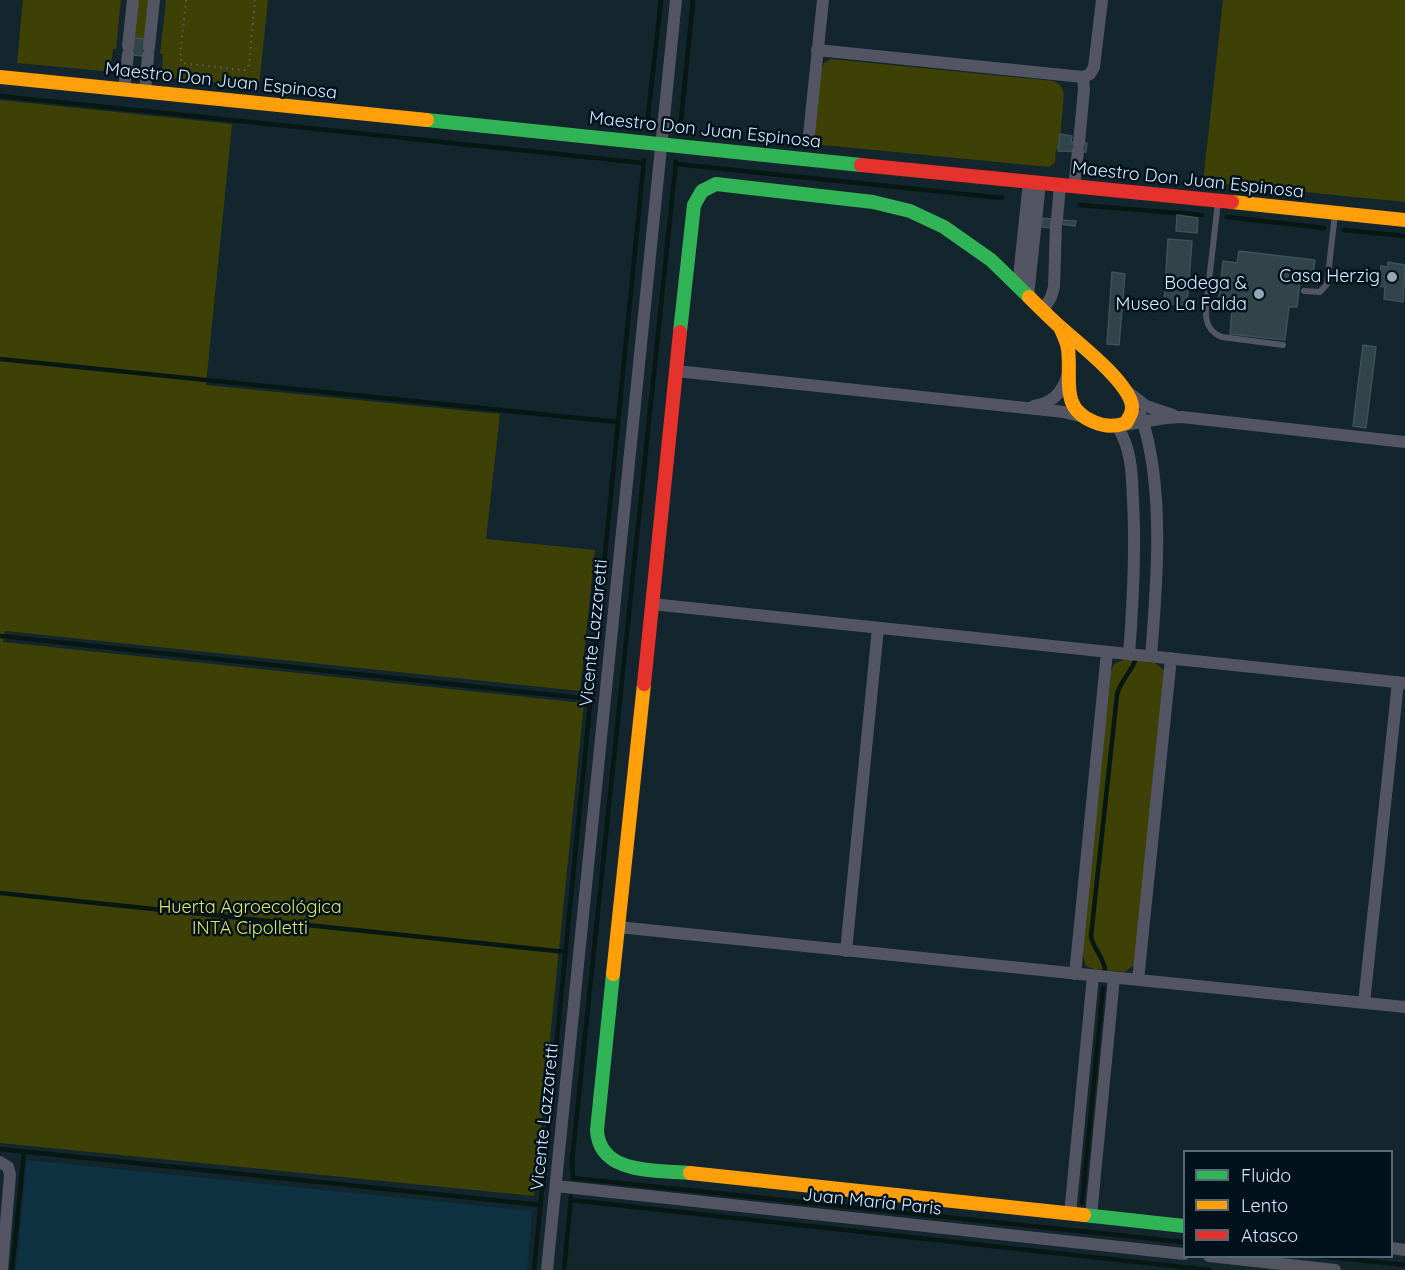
<!DOCTYPE html>
<meta charset="utf-8">
<style>
body{margin:0}
#map{position:relative;width:1405px;height:1270px;overflow:hidden;background:#13252d;font-family:Quicksand,sans-serif}
canvas{display:block}
.legend{position:absolute;left:1183px;top:1150px;width:210px;height:108px;box-sizing:border-box;background:#00111c;border:2px solid #536976;margin:0;padding:8px 10px;list-style:none;font-size:18px;color:#d0eefe}
.legend li{display:flex;align-items:center;gap:12px;height:30px}
.legend b{width:30px;border:2px solid #536976}
</style>
<div id="map">
<canvas width="1405" height="1270"></canvas>
<ul class="legend">
<li><b style="height:8px;background:#30b455"></b>Fluido</li>
<li><b style="height:8px;background:#ff9f0a"></b>Lento</li>
<li><b style="height:8px;background:#e5322d"></b>Atasco</li>
</ul>
</div>
<script>
const context = document.querySelector('canvas').getContext('2d');
context.lineJoin = 'round';
function paint(path, color) {
  context.fillStyle = color;
  context.fill(path, 'evenodd');
}
function trace(path, color, width, dash) {
  context.strokeStyle = color;
  context.lineWidth = width;
  context.lineCap = dash ? 'butt' : 'round';
  context.setLineDash(dash || []);
  context.stroke(path);
}
function label(font, color, halo, rows, align = 'center') {
  context.font = font + ' Quicksand,sans-serif';
  context.lineWidth = 5;
  context.setLineDash([]);
  context.textBaseline = 'middle';
  context.strokeStyle = halo;
  context.fillStyle = color;
  for (const [text, x, y, turn = 0] of rows) {
    context.save();
    context.translate(x, y);
    context.rotate((+turn || 0) * Math.PI / 180);
    context.textAlign = isNaN(turn) ? turn : align;
    if (halo) context.strokeText(text, 0, 0);
    context.fillText(text, 0, 0);
    context.restore();
  }
}
const built = new Path2D(`
 M27 1160 532 1211 527 1270H16Z`);
const green = new Path2D(`
 M23 0H121L116 49H113L111 65 103 71 17 63Z
 M138 0H149L146 39 134 38Z
 M166 0H268L259 87 169 78 162 70 163 54H160Z
 M1223 0H1405V202L1203 182Z
 M831 59 1054 81 1061 86 1064 94 1059 149H1056L1055 163 1049 167 812 144 819 74 824 63Z
 M0 100 232 124 206 385 500 414 486 539 595 550 580 691 5 631 3 642 584 703 534 1196 0 1143Z
 M1125 659 1155 663 1164 670 1135 964 1125 972 1094 969 1086 966 1082 953 1111 672 1114 664Z`);
const stream = new Path2D(`
 M0 96 644 163
 M647 125 661 0
 M680 130 693 0
 M676 161 572 1161 573 1178 1184 1242
 M676 164 1002 198
 M1080 205 1202 215
 M1227 217 1324 228
 M1344 230 1405 236
 M0 359 618 422
 M0 636 591 699
 M0 893 566 952
 M1105 970C1104 957 1093 949 1091 936L1117 695C1120 682 1130 673 1135 661
 M0 1149 541 1205
 M571 1200 1210 1270
 M1082 1203 1103 988
 M1320 1256 1405 1265
 M12 1270 24 1152
 M534 1270 644 160
 M564 1270 571 1197`);
const building = new Path2D(`
 M134 38 146 39 154 48 153 57 123 54Z
 M1060 134 1072 136 1071 142 1087 143 1086 152 1058 151Z
 M1177 215 1198 218 1197 233 1176 231Z
 M1043 218 1052 219 1051 228 1042 227Z
 M1061 220 1076 221 1075 226 1061 224Z
 M1168 239 1192 241 1187 305 1164 304Z
 M1239 251 1315 260 1312 282 1300 281 1297 307H1289L1285 340 1230 334 1232 309 1218 307 1223 261 1237 263Z
 M1388 262 1405 265 1403 302 1384 299 1385 287 1378 286 1381 266 1388 267Z
 M1112 272 1125 274 1119 345 1107 344Z
 M1363 345 1376 347 1366 428 1353 426Z`);
const path = new Path2D(`
 M186 0 180 57 182 63 241 70H245L249 65 255 0`);
const lane = new Path2D(`
 M1218 202 1206 307C1205 321 1208 332 1222 337L1283 345
 M1304 291 1320 292 1327 284 1335 214`);
const street = new Path2D(`
 M128 46 133 0
 M149 47 154 0
 M817 50 1083 77 1090 74 1094 67 1102 0
 M124 89 128 54
 M145 91 148 56
 M809 135 823 0
 M1079 143 1084 89 1083 77
 M1074 187 1078 151
 M1057 219 1060 185
 M1018 286 1029 182
 M1028 296 1040 183
 M1043 311 1051 297 1054 287 1056 224
 M676 371 1064 412 1083 417
 M1128 392 1146 406 1173 415
 M1034 406C1052 403 1061 394 1067 377
 M1141 416C1165 486 1157 584 1151 656
 M652 604 1405 683
 M1129 654C1133 603 1136 553 1133 502 1132 475 1132 449 1117 426L1166 418 1182 417 1405 442
 M618 927 1405 1007
 M846 951 878 628
 M1075 974 1107 652
 M1138 980 1171 658
 M1364 1003 1398 682
 M0 1162 8 1167 10 1175 2 1270
 M556 1186 1184 1254
 M1070 1214 1093 976
 M1091 1216 1114 978
 M1392 1248 1405 1250
 M1209 1256 1335 1270
 M547 1270 676 0`);
const fast = new Path2D(`
 M427 120 861 165
 M680 332 694 205 702 191 716 184 873 202 910 211 944 227 991 260 1029 297
 M613 974 597 1130C599 1175 657 1170 690 1173
 M1084 1215 1184 1226`);
const slow = new Path2D(`
 M0 77 427 120
 M1232 202 1405 220
 M1029 297C1039 307 1049 317 1059 326 1077 342 1129 382 1132 406 1133 413 1129 417 1126 423 1115 427 1105 427 1094 422 1059 408 1072 379 1068 349 1067 341 1063 334 1060 327
 M613 974 644 684
 M690 1173 1084 1215`);
const jam = new Path2D(`
 M861 165 1232 202
 M644 684 680 332`);
const markers = [
 [1392,277,6,"#8ea8b5"],
 [1259,294,6,"#8ea8b5"]
];
const streetNames = [
 ["Maestro Don Juan Espinosa",221,81,6],
 ["Maestro Don Juan Espinosa",705,130,6],
 ["Maestro Don Juan Espinosa",1188,180,6],
 ["Vicente Lazzaretti",594,633,-84],
 ["Vicente Lazzaretti",545,1117,-84],
 ["Juan María Paris",872,1202,6]
];
const poiNames = [
 ["Casa Herzig",1380,277],
 ["Bodega &",1247,284],
 ["Museo La Falda",1247,305]
];
const parkNames = [
 ["Huerta Agroecológica",250,908],
 ["INTA Cipolletti",250,929]
];
paint(built, '#0e3241');
paint(green, '#3d4106');
trace(stream, '#071814', 4.5);
paint(building, '#314449');
trace(building, '#39535b', 1.5);
trace(path, '#5a6069', 2, [1.5, 4.5]);
trace(lane, '#545562', 6);
trace(street, '#545562', 12);
trace(fast, '#30b455', 14);
trace(slow, '#ff9f0a', 14);
trace(jam, '#e5322d', 14);
for (const [x, y, r, color] of markers) {
  const dot = new Path2D();
  dot.arc(x, y, r, 0, 2 * Math.PI);
  context.fillStyle = color;
  context.fill(dot);
  trace(dot, '#00111c', 2);
}
label('18px', '#d0eefe', '#00111c', streetNames);
label('18px', '#d0eefe', '#00111c', poiNames, 'right');
label('18px', '#e3e759', '#00111c', parkNames);
</script>
